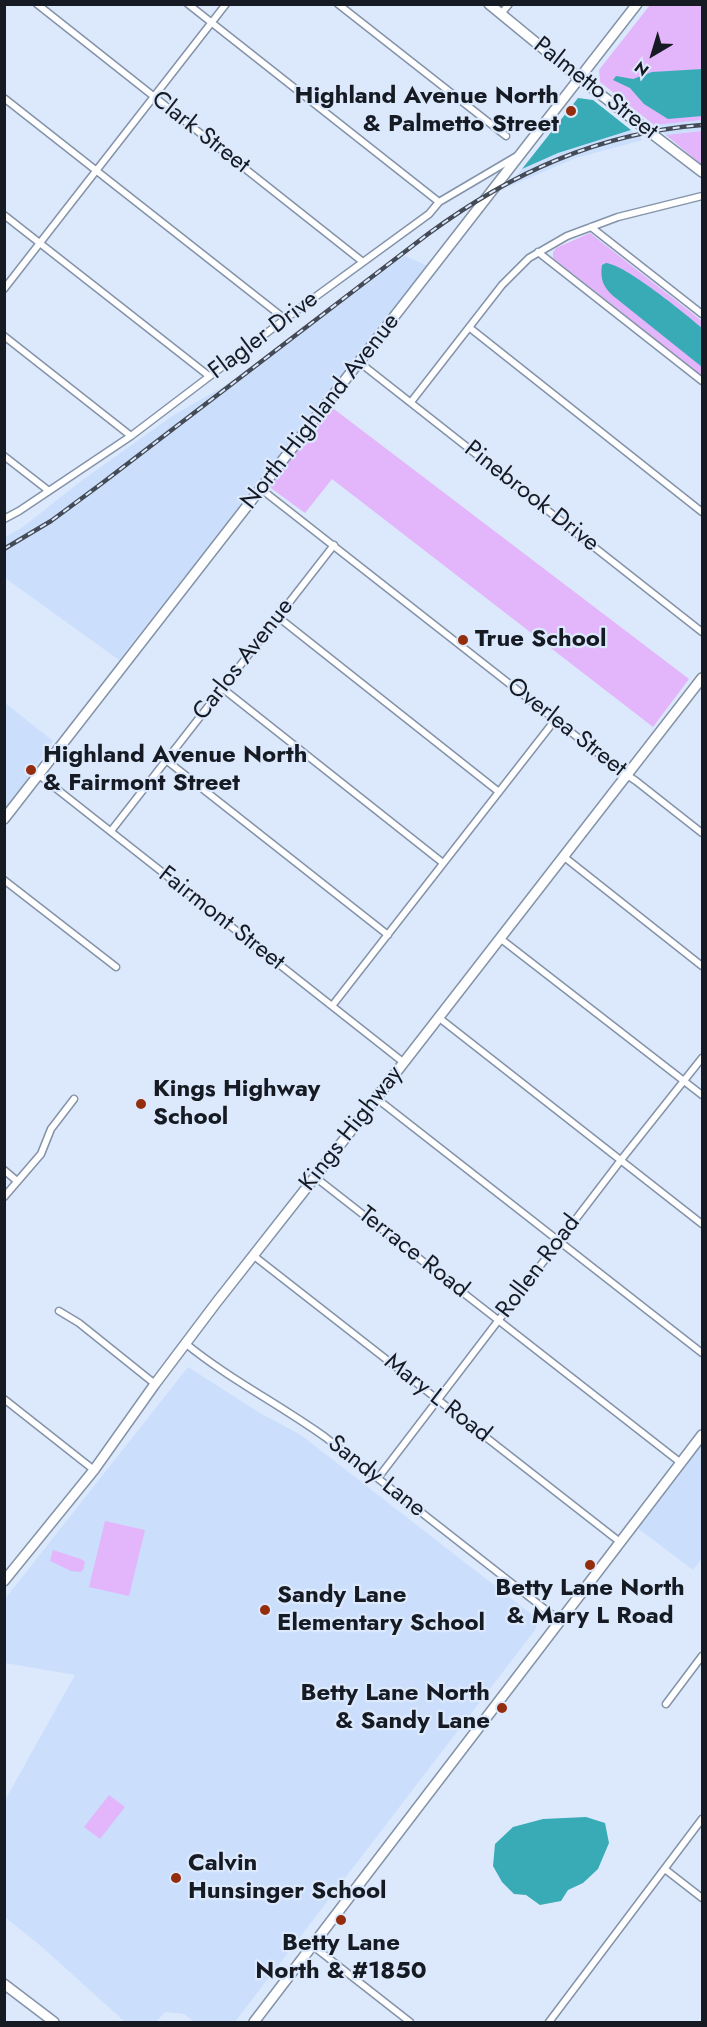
<!DOCTYPE html>
<style>
body{margin:0}
#map{position:relative;width:707px;height:2027px;overflow:hidden;background:#dce9fc;font-family:Jost,sans-serif}
canvas{display:block}
.frame{position:absolute;inset:0;border:6px solid #151a23;pointer-events:none}
.north{position:absolute;left:623px;top:24px;width:60px;height:60px;-webkit-text-stroke:4px #dce9fc;paint-order:stroke;rotate:218deg;font-size:16px;font-weight:700;line-height:24px;text-align:center;color:#151a23}
.north::after{content:'';display:block;margin:auto;width:21px;height:27px;background:#151a23;clip-path:polygon(50% 0,100% 100%,50% 72%,0 100%)}
</style>
<div id="map">
<canvas width="707" height="2027"></canvas>
<div class="frame"></div>
<div class="north">N</div>
</div>
<script>
const context = document.querySelector('canvas').getContext('2d');
context.lineJoin = 'round';
function paint(path, color) {
  context.fillStyle = color;
  context.fill(path, 'evenodd');
}
function trace(path, color, width, dash) {
  context.strokeStyle = color;
  context.lineWidth = width;
  context.lineCap = dash ? 'butt' : 'round';
  context.setLineDash(dash || []);
  context.stroke(path);
}
function label(font, color, halo, rows, align = 'center') {
  context.font = font + ' Jost,sans-serif';
  context.lineWidth = 4.5;
  context.setLineDash([]);
  context.textBaseline = 'middle';
  context.strokeStyle = halo;
  context.fillStyle = color;
  for (const [text, x, y, turn = 0] of rows) {
    context.save();
    context.translate(x, y);
    context.rotate((+turn || 0) * Math.PI / 180);
    context.textAlign = isNaN(turn) ? turn : align;
    if (halo) context.strokeText(text, 0, 0);
    context.fillText(text, 0, 0);
    context.restore();
  }
}
const built = new Path2D(`
 M702 120V131L666 135 654 125Z
 M631 130 643 140 576 158 508 187 522 169 558 153Z
 M401 254 428 266 119 660 5 578V537L23 527 81 481 172 416 252 370Z
 M5 703 53 741 5 812Z
 M188 1367 260 1413 301 1435 539 1620 535 1630 235 2022H194L184 2014 165 2012 156 2022H125L42 1947 5 1917V1800L75 1675 5 1663 4 1600Z
 M702 1442V1558L693 1570 636 1527Z`);
const green = new Path2D(`
 M650 5H702V120L654 125 600 82 599 70Z
 M702 131V165L666 135Z
 M590 233 702 321V376L553 258V252L556 248Z
 M330 406 689 679 653 727 332 479 305 513 268 486Z
 M105 1521 145 1530 129 1596 89 1587Z
 M53 1550 81 1559 85 1562 83 1570 80 1572 71 1571 50 1561Z
 M109 1795 125 1807 100 1839 84 1827Z`);
const water = new Path2D(`
 M702 69V116L668 119 644 104 630 88 613 80 616 76 633 79 652 72Z
 M578 98 593 100 631 130 558 153 522 169Z
 M606 263C626 265 684 313 702 328V367L612 295C603 286 600 279 602 265Z
 M586 1817 605 1823 609 1843 598 1869 583 1883 568 1890 561 1901 540 1905 526 1895 514 1894 502 1882 493 1866 495 1844 513 1827 543 1819Z`);
const street = new Path2D(`
 M37 4 363 262
 M188 4 439 202
 M338 4 506 136
 M501 14 509 4
 M4 98 285 319
 M4 215 209 376
 M591 227 702 314
 M538 252 702 381
 M4 289 226 4
 M470 328 702 512
 M4 336 131 436
 M359 362 702 632
 M411 402 502 285 529 258 567 236 618 217 702 196
 M4 456 49 491
 M261 489 618 769 636 781 702 833
 M4 519 19 511 131 436 285 319 429 214 439 202 517 156
 M278 617 499 792
 M222 688 443 863
 M166 760 388 935
 M39 775 403 1062
 M111 831 334 545
 M563 856 702 966
 M4 880 116 967
 M501 939 702 1095
 M332 1006 555 720
 M438 1017 702 1224
 M376 1098 702 1353
 M4 1170 17 1181
 M315 1177 681 1463
 M4 1197 41 1154 51 1129 74 1099
 M254 1256 620 1542
 M59 1311 79 1323 155 1384
 M185 1343C229 1379 279 1404 325 1437L560 1621
 M4 1399 94 1470
 M378 1478 621 1160 702 1058
 M666 1704 702 1656
 M666 1870 702 1898
 M313 1946 410 2022
 M549 2022 702 1819`);
const secondary = new Path2D(`
 M489 4 579 78 702 172
 M4 819 637 4
 M4 1581 94 1470 155 1384 216 1303 315 1177 702 678
 M4 1984 54 2022
 M254 2022 702 1435`);
const rail = new Path2D(`
 M4 549 51 521 101 484 428 234C511 173 599 133 702 125`);
const markers = [
 [571,111,6,"#942d0d"],
 [463,640,6,"#942d0d"],
 [31,770,6,"#942d0d"],
 [141,1104,6,"#942d0d"],
 [590,1565,6,"#942d0d"],
 [265,1610,6,"#942d0d"],
 [502,1708,6,"#942d0d"],
 [176,1878,6,"#942d0d"],
 [341,1920,6,"#942d0d"]
];
const streetNames = [
 ["Palmetto Street",595,89,38],
 ["Clark Street",200,133,38],
 ["Flagler Drive",264,336,-37],
 ["North Highland Avenue",321,412,-52],
 ["Pinebrook Drive",531,497,38],
 ["Carlos Avenue",244,660,-52],
 ["Overlea Street",566,728,38],
 ["Fairmont Street",221,919,38],
 ["Kings Highway",352,1129,-52],
 ["Terrace Road",413,1253,38],
 ["Rollen Road",539,1267,-53],
 ["Mary L Road",437,1399,38],
 ["Sandy Lane",376,1477,38]
];
const poiNames = [
 ["Highland Avenue North",559,97,"right"],
 ["& Palmetto Street",559,125,"right"],
 ["True School",475,640],
 ["Highland Avenue North",43,756],
 ["& Fairmont Street",43,784],
 ["Kings Highway",153,1090],
 ["School",153,1118],
 ["Betty Lane North",590,1589,"center"],
 ["& Mary L Road",590,1617,"center"],
 ["Sandy Lane",277,1596],
 ["Elementary School",277,1624],
 ["Betty Lane North",490,1694,"right"],
 ["& Sandy Lane",490,1722,"right"],
 ["Calvin",188,1864],
 ["Hunsinger School",188,1892],
 ["Betty Lane",341,1944,"center"],
 ["North & #1850",341,1972,"center"]
];
paint(built, '#cbdffd');
paint(green, '#e3b5fa');
paint(water, '#38abb6');
trace(street, '#8493a9', 9);
trace(secondary, '#8493a9', 12);
trace(street, '#fff', 6);
trace(secondary, '#fff', 9);
trace(rail, '#444b56', 4.5);
trace(rail, '#dce9fc', 2, [7]);
for (const [x, y, r, color] of markers) {
  const dot = new Path2D();
  dot.arc(x, y, r, 0, 2 * Math.PI);
  context.fillStyle = color;
  context.fill(dot);
  trace(dot, '#dce9fc', 2);
}
label('24px', '#151a23', '#dce9fc', streetNames);
label('bold 24px', '#151a23', '#dce9fc', poiNames, 'left');
</script>
